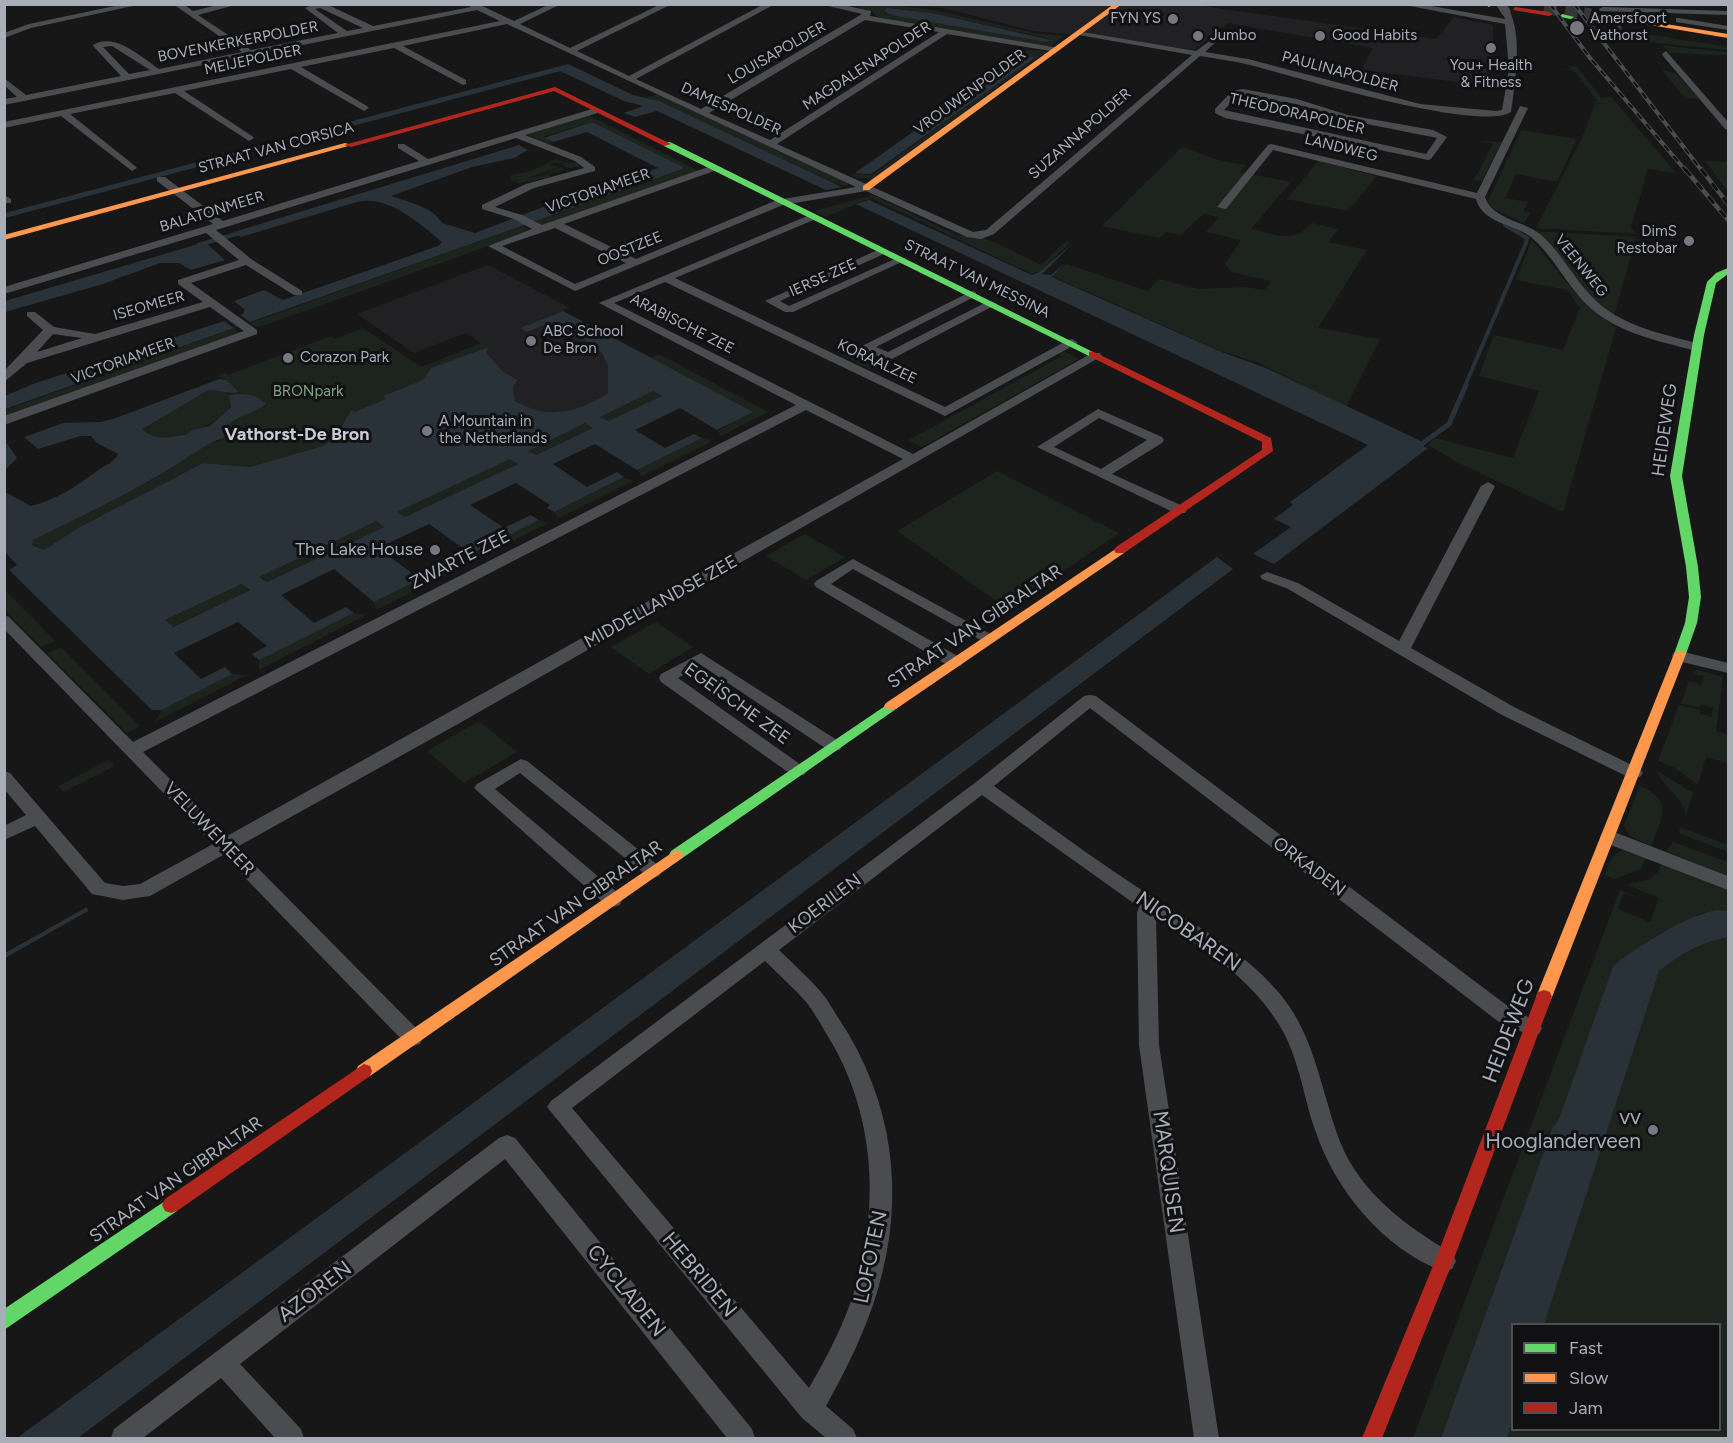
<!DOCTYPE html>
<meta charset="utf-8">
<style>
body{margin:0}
#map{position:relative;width:1733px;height:1443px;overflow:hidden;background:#171717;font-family:Figtree,sans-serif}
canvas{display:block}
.frame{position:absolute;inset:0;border:6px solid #a8adb8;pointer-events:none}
.legend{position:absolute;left:1511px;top:1323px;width:210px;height:108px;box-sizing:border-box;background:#111113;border:2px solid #4d4f55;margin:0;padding:8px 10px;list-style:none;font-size:18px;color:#a8adb8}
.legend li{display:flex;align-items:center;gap:12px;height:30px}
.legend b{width:30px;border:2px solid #4d4f55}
</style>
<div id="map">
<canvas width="1733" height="1443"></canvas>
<div class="frame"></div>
<ul class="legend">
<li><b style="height:8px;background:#63d668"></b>Fast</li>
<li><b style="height:8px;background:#ff974d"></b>Slow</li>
<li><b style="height:8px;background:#b3261e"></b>Jam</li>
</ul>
</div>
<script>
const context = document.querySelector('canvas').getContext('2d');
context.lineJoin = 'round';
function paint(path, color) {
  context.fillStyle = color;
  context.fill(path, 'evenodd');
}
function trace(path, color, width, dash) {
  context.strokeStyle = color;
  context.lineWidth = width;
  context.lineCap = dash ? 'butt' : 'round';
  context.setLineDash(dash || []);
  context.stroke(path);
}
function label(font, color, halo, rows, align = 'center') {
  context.font = font + ' Figtree,sans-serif';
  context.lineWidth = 6;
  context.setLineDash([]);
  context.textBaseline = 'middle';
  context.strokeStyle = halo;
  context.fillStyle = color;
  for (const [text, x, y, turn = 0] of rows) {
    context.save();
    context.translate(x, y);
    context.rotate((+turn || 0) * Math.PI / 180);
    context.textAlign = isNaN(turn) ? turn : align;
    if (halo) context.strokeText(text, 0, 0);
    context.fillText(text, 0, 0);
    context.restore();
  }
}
const built = new Path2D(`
 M908 5H1195L1436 39 1454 17 1493 25V64L1487 86 1472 84 1364 70 1362 69 1373 48 1228 23 1194 50 1100 37 1033 31 943 8Z
 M488 265 570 308 520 328 527 332 542 326 582 338 602 353 608 366V393L582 408 555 413 529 409 514 400 513 387 518 379 504 372 486 353 487 347 466 333 414 353 357 314Z`);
const green = new Path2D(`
 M885 4 934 10 1035 33 1063 36 1050 47 884 18 876 16 872 11 856 8 863 6 859 5ZM891 8 932 13 1051 39 1046 42 885 13V10Z
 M1628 31 1728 47V50L1638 41 1632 39Z
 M1663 46 1728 52V55L1670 53Z
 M1028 48V50L1047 51 871 180 864 178 863 179 866 180 852 176 855 173 872 175 1033 58 1023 54Z
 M1569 65 1577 67 1603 100 1602 97 1612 98 1676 173 1648 169 1631 227 1636 234 1536 228 1581 140 1595 104 1603 103 1589 102 1597 101 1574 70 1559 69H1571Z
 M1662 70 1676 73 1699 99 1685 98Z
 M658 94 848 183V186H843L830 181 659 101 645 98Z
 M588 115 699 171 542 226 535 222 684 169 592 122 543 137 552 143 546 144 526 134Z
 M1521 130 1577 139 1557 182 1516 174 1505 198 1528 202 1523 211 1530 213 1524 223 1495 210 1488 201Z
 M1482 141 1502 142 1482 181 1474 180 1493 144Z
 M1182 147 1221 161 1246 165 1240 172 1291 182 1251 229C1277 234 1293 245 1312 223L1338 229 1328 242 1367 250 1318 328 1380 339 1346 407 1259 363 1218 350 1052 276 1066 264 1148 291 1159 279 1198 289 1246 287 1264 290 1271 281 1232 272 1225 264 1241 240 1206 232 1219 217 1203 214 1181 235 1166 232 1159 238 1102 226Z
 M562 156 557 160 569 163 577 162 581 169 576 167 567 168 563 162 549 164 554 167 559 164 556 168 527 178 543 176 561 167 564 170 548 174 551 177 519 183 515 182 520 179 513 181 510 178 511 175 531 171Z
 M1318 161 1377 176 1348 211 1287 199Z
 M1705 161 1728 162V192Z
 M873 195 958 236C980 231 1019 255 1041 265L1066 241 1071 242 1040 271 1032 274 871 198 825 217 815 211Z
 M522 226 531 231 265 325 255 327 250 323Z
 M1533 231 1640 237 1633 238 1639 240 1635 241 1614 316 1633 327C1618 320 1604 313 1593 302 1570 281 1559 248 1533 231Z
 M1532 240 1576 294 1616 328 1563 512 1457 462 1428 445 1435 438 1513 458 1539 391 1479 376 1494 335 1563 350 1580 308 1567 290 1516 280Z
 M235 328 237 332H241L240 334 5 418V410Z
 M363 328 421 367 481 343 488 347 431 368 423 380 383 396 387 399 354 412 351 410 336 437 323 446 250 467 203 463 78 528 44 550 31 544 33 540C76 519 120 498 162 474 180 463 199 445 219 441L225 428 244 414 266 406 263 400 240 393C225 414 217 424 191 430L188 434C173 437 153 443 142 429L147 425 207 391H219L228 394 237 391 227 380 216 376 225 373 228 375 331 336 335 339Z
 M856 349 882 362 869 369 843 355Z
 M1063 351 1079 359 922 447 909 440 1062 356 1058 354Z
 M659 354 768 412 721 436 718 431 752 412 651 358Z
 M653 391 662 396 608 421 599 416Z
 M585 423 594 428 535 455 527 450Z
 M702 438 712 441 642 476 637 470Z
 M510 458 518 464 405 517 397 512Z
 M997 471 1119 533 1008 609 897 531Z
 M623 478 634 480 558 518 554 512Z
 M539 520 548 523 456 570 455 562Z
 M377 521 385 527 267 582 259 576Z
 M805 534 845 557 806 580 766 556Z
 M435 572 448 574 376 610 374 602Z
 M243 584 250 590 172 627 165 620Z
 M5 590 55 641 41 647 5 610Z
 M354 613 366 615 259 670V660Z
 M656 622 693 647 649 674 611 647Z
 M61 647 140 726 127 733 47 653Z
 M1697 670 1723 677 1716 731 1728 735V763L1706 757 1698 785 1675 768 1658 761 1679 705 1700 710V714L1712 717 1713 707 1701 705 1700 708 1681 703 1689 681 1701 685 1704 676 1692 673Z
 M232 674 247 675 155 722 162 710Z
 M479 721 517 752 464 783 427 751Z
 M109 760 115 766 63 792 58 786Z
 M1656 770 1693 793 1686 816C1680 792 1663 788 1656 770Z
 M1640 786C1674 801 1662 819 1651 846L1629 835 1624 825Z
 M1680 827 1728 845V852L1681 834 1679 832Z
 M1673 842 1728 862V876L1666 851Z
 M1628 850 1647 856 1641 869 1614 879 1605 875C1610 861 1612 851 1628 850Z
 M1662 862 1728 888V911L1716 910 1696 915 1728 936V1438H1467L1559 1119 1552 1129 1441 1438H1413L1620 890 1644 900 1624 893 1618 909 1650 922 1659 898 1628 885C1646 878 1654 885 1662 862ZM1512 1324H1720V1430H1512Z`);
const water = new Path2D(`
 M887 8 932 13 1051 40 1046 42 891 15 884 11Z
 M1023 54 1034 58 871 174 855 173Z
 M568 64 633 95 659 101 842 187 826 190 657 111 635 117 624 113 643 106 624 101 560 71 5 218V213Z
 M592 122 683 167V169L250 322 240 315 244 313V309L234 301 264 290 283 300 438 246 442 242C421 224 387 194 357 202L241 237 234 232 519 145 528 150 514 158 472 167 391 196C408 202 433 207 442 223L475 233 567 198 658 168 587 132 553 142 544 138Z
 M869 200 1032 275 1039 272 1073 243 1042 274 1051 275 1066 262 1052 277 1219 351 1266 368 1423 442 1424 447 1428 448 1274 564 1253 554 1291 527 1274 519 1293 505 1290 502 1368 445 856 204Z
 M205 242 225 260 191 270 179 263H160L103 284 5 312V301Z
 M563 311 753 412 717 430 680 408 635 430 665 448 694 434 702 438 637 470 595 444 553 464 587 487 617 472 624 477 554 512 547 508 550 505 516 483 470 505 504 528 531 515 539 520 455 562 449 557 464 549 429 524 378 548 413 574 428 567 435 572 374 602 334 569 281 595 314 623 346 607 354 613 259 660 252 654 267 646 238 622 174 653 201 679 225 667 232 674 162 710H152L9 570 17 565 5 552V492L31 506C58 499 75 487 97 471 105 465 114 463 118 454L97 443 91 436H80L38 449 24 437 7 444 17 458 5 470V444L63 423 101 422 116 418 219 379 227 380 238 392C226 395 219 389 207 391L142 429C154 442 173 437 188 434L191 430 210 426 231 407 229 396C241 392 257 394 266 404 255 414 230 416 223 433L225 437C204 444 182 462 161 474 120 498 76 519 33 540L32 545 44 550 78 528 203 463 250 467 323 446 336 437 351 410 354 412 386 399 383 396 423 380 431 368 488 347 486 353 504 372 518 380 513 387 515 401C549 420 576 413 608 393V366L602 353 582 338 542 326 527 332 520 328ZM653 391 662 396 608 421 600 417ZM585 423 593 428 536 455 528 451ZM510 459 518 464 405 517 397 512ZM377 521 384 527 267 582 259 577ZM242 584 250 590 173 627 165 620Z
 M224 321 234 328 5 409V396L33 384Z
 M1217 557 1233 569 78 1438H17Z
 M87 907 88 911 5 958V953Z
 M1716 910 1728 911V937C1701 942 1680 954 1659 971L1544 1324H1512V1422L1507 1438H1441L1552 1129 1559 1119 1613 967 1620 960C1651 940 1679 919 1716 910Z`);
const streamFar1 = new Path2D(`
 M198 245 243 232
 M1465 386 1526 243 1527 238 1505 225`);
const stream = new Path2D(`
 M1423 443 1449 424 1466 385`);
const secondaryTunnel = new Path2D(`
 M1544 7 1557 9
 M1565 11 1591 15
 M1615 24 1622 25`);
const street = new Path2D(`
 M124 4H142L31 28 4 38V33L29 24Z
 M173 4H183L193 11 222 4H239L198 15 251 50 338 33 305 8 314 4H326L373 26 471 7 467 4H478L514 21 550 4H561L520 24 570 48 661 4H672L577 51 629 76 764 4H775L636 79 701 109 862 14 820 4H838L871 11 870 16 1059 48 1060 50 1056 52 947 34 777 144 973 232 986 230 1192 55 1079 35 1075 33 1076 31 1196 51 1215 37 1219 39 1205 52 1248 59 1420 104 1496 111 1502 110 1509 69 1505 24 1399 4H1420L1505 19 1502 12 1506 10H1509C1523 36 1515 84 1511 112 1480 133 1293 76 1250 65 1234 61 1217 59 1200 56L994 234 981 239 967 237 866 191 783 205 575 291 488 246 532 229 514 219 482 209V205L526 184 584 168 575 161 516 138 216 230 251 259 302 291V295H294L246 265 191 283 257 330V334L4 425V416L244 331 210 307 27 363 4 382V371L43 330 27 316V312H35L54 327 95 334 203 302 178 284V280L239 260 206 233 4 294V287L213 224 157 181V177H165L223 221 419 161 398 148V144H404L428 159 595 108 598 109V113L525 135 581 157 595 167V171L534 188 495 207 522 215 542 225 711 166H717V170L564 224 636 259 777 200 856 187 507 24 403 46 466 80V84L463 85 394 48 301 67 367 106 369 108 364 111 291 69 184 91 252 136 254 138 249 141 175 93 70 114 135 166 137 168 132 171 61 116 4 128V122L500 21 477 10 4 105V99L17 97 4 85V78L26 95 121 76 94 47 93 45C115 32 141 57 159 69L242 52ZM320 8 363 28 347 31 315 9ZM865 20 939 32 770 140 709 113ZM112 46 150 70 129 74 103 47ZM555 228 626 263 575 284 502 246ZM53 334 82 338 37 352Z
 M1603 7 1728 11V15L1600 11 1599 9Z
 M1679 18 1728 26V30L1676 22V18Z
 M1666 51 1728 122V130L1725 129 1663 56 1662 54Z
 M1243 89 1297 99 1348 115 1433 130 1447 137 1431 159 1428 160 1225 118 1215 113V109L1232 91ZM1238 95 1296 104 1347 120 1437 138 1426 154 1224 110Z
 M1520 106 1528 108 1485 197C1492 219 1524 221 1540 234 1558 249 1569 270 1584 288 1613 325 1658 333 1701 344V350L1697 351C1654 340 1607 331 1578 295 1562 276 1550 253 1531 237 1514 224 1482 223 1476 199L1273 150 1226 209 1217 207 1268 145 1271 144 1477 193Z
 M4 195 11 199V203H4Z
 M812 214 816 215V219L675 278 945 407 1068 340 1072 339 1078 343 945 416 665 282 614 303 913 454 1092 353H1100L1102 356 458 724 237 847 420 1032 423 1038 420 1044 413 1046 406 1044 223 855 150 896 123 900 92 894 35 826 4 840V826L26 815 4 789V771L10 773 105 883 123 886 140 884 213 844 4 629V615L9 617 133 742 796 405 599 303ZM806 410 903 459 227 836 143 752Z
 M882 248 887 251 886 253 780 301 789 306 897 258H905L906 260 793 312H785L765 301Z
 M972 291 976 292V296L876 347 888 352 987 302 991 301 997 304 892 359H884L860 347Z
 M1098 409 1162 437 1164 440 1162 443 1112 474 1185 507 1187 510 1185 513H1175L1037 447ZM1099 418 1147 440 1101 469 1054 447Z
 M1488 482 1495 486 1411 648 1514 707 1640 769 1643 773 1640 777H1628L1502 715 1288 589 1262 579 1260 576 1267 572 1298 583 1399 641 1481 486Z
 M853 559 994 636 997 639 989 644 984 642 853 569 831 584 961 658 963 662 961 666H949L816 587 814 584 816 581Z
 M1680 651 1728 663V673L1674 660 1672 656 1674 652Z
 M701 653 840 742 842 746 840 750H828L701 665 678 678 804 767 807 771 804 775H792L661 682 659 678 661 674Z
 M1090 695 1096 696 1513 1010 1539 1022 1542 1028 1539 1034 1532 1036 1499 1022 1090 708 994 786C1044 822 1094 859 1146 893 1193 924 1243 950 1280 994 1316 1037 1321 1093 1341 1144 1361 1193 1408 1228 1452 1253L1456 1261 1452 1269 1444 1272C1382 1248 1334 1189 1314 1127 1302 1091 1298 1052 1276 1020 1247 975 1200 946 1156 918L1159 1045 1219 1438H1194L1139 1045 1137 913 1139 907 982 795 779 950C793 964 808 977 821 992 828 1000 833 1010 839 1019 893 1100 906 1195 878 1289 866 1330 847 1368 826 1406L853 1429 857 1438H826L802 1418 547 1107 551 1101 976 782 1084 696ZM765 961C779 975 794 988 807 1003 813 1011 819 1021 824 1030 874 1107 881 1201 855 1288 845 1324 827 1356 809 1388L572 1108Z
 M521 759 527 761 659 866 662 871 659 876 653 878 647 876 520 773 495 789 620 895 622 900 620 905 613 907 606 905 474 788 477 784Z
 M1609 830 1728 876V890L1603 842 1600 837 1603 832Z
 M507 1135 515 1138 752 1429 755 1438H727L505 1159 240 1364 301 1429 304 1438H275L221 1378 143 1438H111L114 1429 499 1138Z`);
const fast = new Path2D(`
 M1562 14 1574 17 1571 19 1560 17Z
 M664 142H670L1097 354 1089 356 664 146Z
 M1728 268V274L1716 283 1704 335 1682 476 1698 567 1701 597 1697 623 1686 654 1680 658 1674 654 1685 623 1689 597 1686 567 1670 476 1694 335 1707 282 1716 273Z
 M891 702 896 703 898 706 896 709 681 859H671L669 855 671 851Z
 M171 1197 177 1199 180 1205 177 1211 4 1330V1309Z`);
const slow = new Path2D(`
 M1114 4H1122L869 190H863V186Z
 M1484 4H1492V5L1489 7Z
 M1616 16 1728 34V38L1614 19Z
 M345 143 352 145 4 240V235Z
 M1120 546 1124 547 1126 550 1124 553 896 709H886L884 706 886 703Z
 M1680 650 1686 654 1552 997 1550 1002 1544 1004 1538 1002 1536 997 1674 654Z
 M676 850 681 851 683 855 681 859 370 1076 364 1078 358 1076 356 1071 358 1066Z`);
const jam = new Path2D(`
 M1515 7 1549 12 1552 14 1549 16 1513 10Z
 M1589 14 1612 17 1609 19 1591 17Z
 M555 87 671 144 664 146 554 91 351 147 344 145Z
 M1092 351 1271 438 1273 451 1124 553H1116L1114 550 1116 547 1262 450V442L1089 356V352Z
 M1544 990 1550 992 1552 997 1453 1261 1382 1438H1362L1435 1261 1536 997 1538 992Z
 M364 1064 370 1066 372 1071 370 1076 177 1211 171 1213 165 1211 162 1205 165 1199Z`);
const railFar1 = new Path2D(`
 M1550 4 1590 58 1686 171
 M1574 4 1702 171`);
const rail = new Path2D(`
 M1685 169 1728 220
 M1701 169 1728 204`);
const streetBridge = new Path2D(`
 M1501 4 1506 12`);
const markers = [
 [1173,19,6,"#757880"],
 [1577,28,8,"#757880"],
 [1198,36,6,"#757880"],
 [1320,36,6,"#757880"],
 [1491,48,6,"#757880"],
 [1689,241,6,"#757880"],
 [531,341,6,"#757880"],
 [288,358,6,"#757880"],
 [427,431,6,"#757880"],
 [435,550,6,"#757880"],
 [1653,1130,6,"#757880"]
];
const farPoinames = [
 ["FYN YS",1161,19,"right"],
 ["Amersfoort",1590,19],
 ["Vathorst",1590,36],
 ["Jumbo",1210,36],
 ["Good Habits",1332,36],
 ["You+ Health",1491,66,"center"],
 ["& Fitness",1491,83,"center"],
 ["DimS",1677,232,"right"],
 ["Restobar",1677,249,"right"],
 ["ABC School",543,332],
 ["De Bron",543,349],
 ["Corazon Park",300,358],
 ["A Mountain in",439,422],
 ["the Netherlands",439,439]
];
const farStreetnames = [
 ["BOVENKERKERPOLDER",238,42,-11],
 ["LOUISAPOLDER",777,53,-30],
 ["MEIJEPOLDER",253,60,-12],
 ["MAGDALENAPOLDER",867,66,-33],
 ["PAULINAPOLDER",1340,72,15],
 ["VROUWENPOLDER",970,92,-36],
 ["DAMESPOLDER",731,109,24],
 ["THEODORAPOLDER",1297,114,13],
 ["SUZANNAPOLDER",1080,134,-41],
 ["STRAAT VAN CORSICA",276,148,-15],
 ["LANDWEG",1341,148,14],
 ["VICTORIAMEER",598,191,-19],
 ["BALATONMEER",212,212,-17],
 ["OOSTZEE",630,249,-22],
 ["VEENWEG",1581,266,51],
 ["IERSE ZEE",823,278,-24],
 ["STRAAT VAN MESSINA",977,279,26],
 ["ISEOMEER",149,306,-16],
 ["ARABISCHE ZEE",682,324,27],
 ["VICTORIAMEER",123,361,-20],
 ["KORAALZEE",877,362,25]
];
const farParknames = [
 ["BRONpark",308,392]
];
const streetNames = [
 ["HEIDEWEG",1665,430,-82],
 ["ZWARTE ZEE",460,560,-27],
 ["MIDDELLANDSE ZEE",661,602,-29],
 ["STRAAT VAN GIBRALTAR",975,627,-34],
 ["EGEÏSCHE ZEE",737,704,36],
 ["VELUWEMEER",209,829,46],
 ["ORKADEN",1309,867,37],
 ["STRAAT VAN GIBRALTAR",576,904,-35],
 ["KOERILEN",825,904,-37],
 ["STRAAT VAN GIBRALTAR",176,1180,-35]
];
const farQuarternames = [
 ["Vathorst-De Bron",297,435]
];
const poiNames = [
 ["The Lake House",423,550]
];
const nearStreetnames = [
 ["NICOBAREN",1188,932,35],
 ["HEIDEWEG",1509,1031,-69],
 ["MARQUISEN",1168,1172,82],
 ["LOFOTEN",871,1257,-78],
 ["HEBRIDEN",699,1275,50],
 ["CYCLADEN",626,1291,51],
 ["AZOREN",315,1292,-37]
];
const nearPoinames = [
 ["vv",1641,1118],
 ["Hooglanderveen",1641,1142]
];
paint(built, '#212123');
paint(green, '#1d241e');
paint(water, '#2a3239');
trace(streamFar1, '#2a3239', 4);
trace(stream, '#2a3239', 5);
trace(secondaryTunnel, '#343537', 13, [13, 6]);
paint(street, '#4b4c50');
paint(fast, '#63d668');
paint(slow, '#ff974d');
paint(jam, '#b3261e');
trace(railFar1, '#4b4c4f', 4);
trace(rail, '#4b4c4f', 4.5);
trace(railFar1, '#111113', 2, [7]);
trace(rail, '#111113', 3, [9]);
trace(streetBridge, '#4b4c50', 9);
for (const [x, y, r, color] of markers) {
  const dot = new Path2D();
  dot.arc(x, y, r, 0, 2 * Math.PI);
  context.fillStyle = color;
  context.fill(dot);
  trace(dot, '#111113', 2);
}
label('15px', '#a8adb8', '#111113', farPoinames, 'left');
label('15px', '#a8adb8', '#111113', farStreetnames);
label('15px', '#7fa381', '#111113', farParknames);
label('18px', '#a8adb8', '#111113', streetNames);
label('bold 18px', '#c9ccd4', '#111113', farQuarternames);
label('18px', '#a8adb8', '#111113', poiNames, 'right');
label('21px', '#a8adb8', '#111113', nearStreetnames);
label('21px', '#a8adb8', '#111113', nearPoinames, 'right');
</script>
